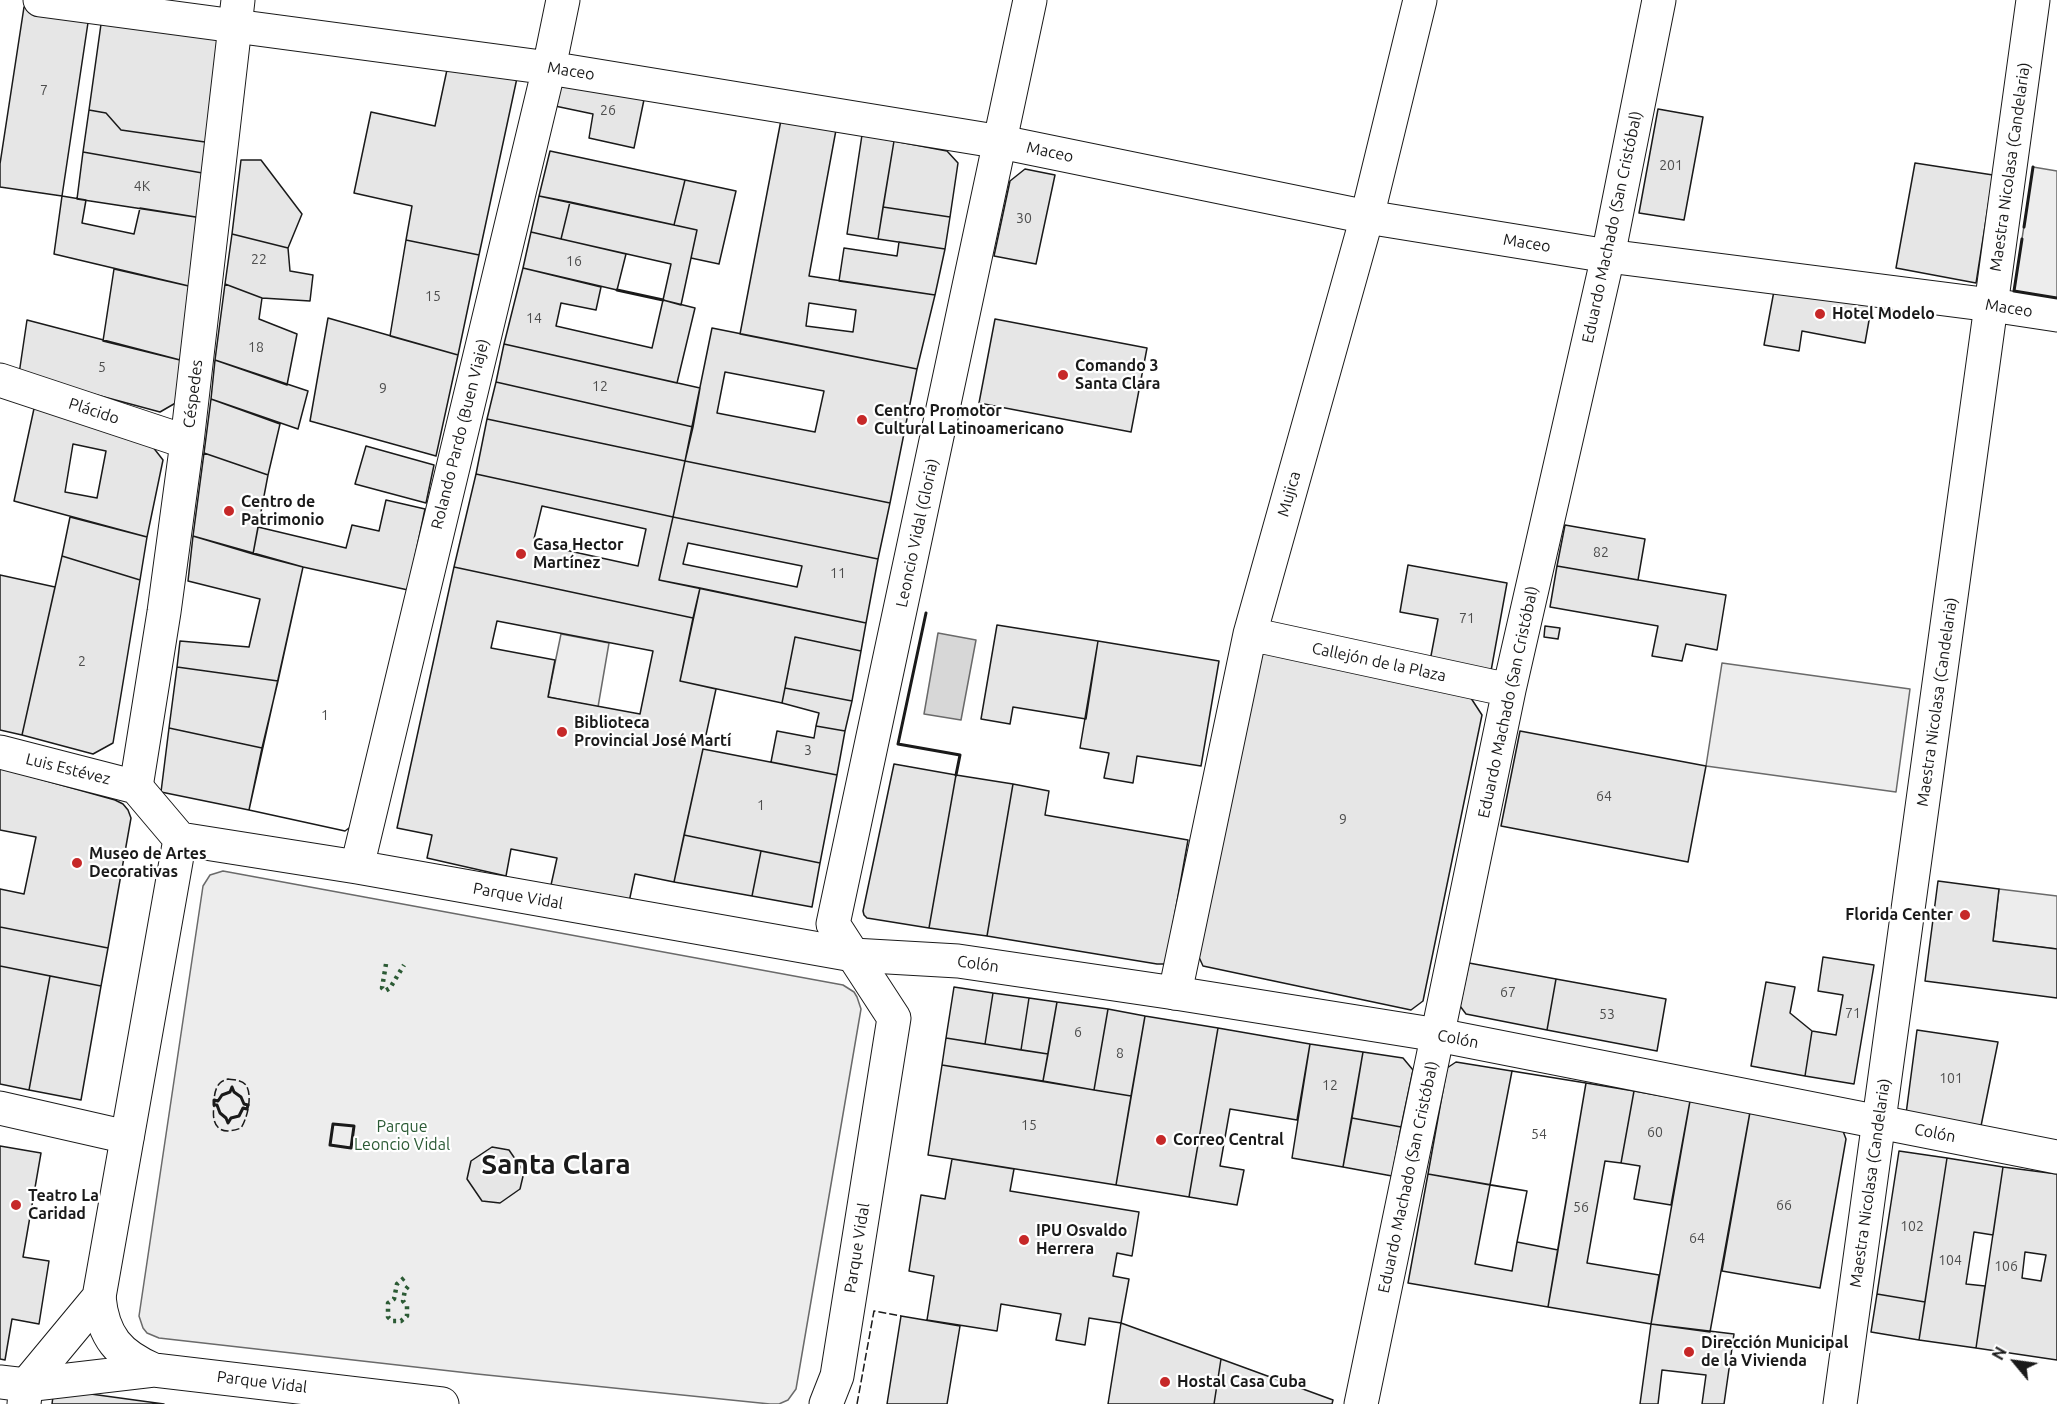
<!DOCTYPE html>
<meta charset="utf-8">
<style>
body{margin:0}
#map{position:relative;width:2057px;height:1404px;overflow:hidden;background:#fff;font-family:Ubuntu,sans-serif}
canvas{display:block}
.north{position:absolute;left:1985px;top:1332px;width:60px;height:60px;-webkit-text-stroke:4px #fff;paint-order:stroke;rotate:299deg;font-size:16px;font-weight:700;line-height:24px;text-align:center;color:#1a1a1a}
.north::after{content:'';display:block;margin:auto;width:21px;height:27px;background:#1a1a1a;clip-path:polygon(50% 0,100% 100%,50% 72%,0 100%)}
</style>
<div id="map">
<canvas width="2057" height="1404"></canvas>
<div class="north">N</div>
</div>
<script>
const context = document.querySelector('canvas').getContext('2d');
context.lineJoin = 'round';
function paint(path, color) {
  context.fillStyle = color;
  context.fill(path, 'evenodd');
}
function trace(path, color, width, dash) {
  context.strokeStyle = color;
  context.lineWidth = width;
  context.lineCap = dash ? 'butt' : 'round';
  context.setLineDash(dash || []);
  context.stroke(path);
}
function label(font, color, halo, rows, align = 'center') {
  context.font = font + ' Ubuntu,sans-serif';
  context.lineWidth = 4.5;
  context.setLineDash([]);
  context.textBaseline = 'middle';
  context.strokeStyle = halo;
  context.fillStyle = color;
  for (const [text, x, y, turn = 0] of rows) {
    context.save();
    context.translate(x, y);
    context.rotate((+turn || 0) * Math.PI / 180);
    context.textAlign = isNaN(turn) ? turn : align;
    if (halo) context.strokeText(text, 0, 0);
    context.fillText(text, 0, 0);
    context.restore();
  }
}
const built = new Path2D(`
 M2033 167 2057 171V298L2014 291Z
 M561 634 609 643 598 707 548 697Z
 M1722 663 1910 689 1896 792 1706 766Z
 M223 871 843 985 854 992 857 997 861 1009 796 1389 788 1400 779 1404H770L477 1374 159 1338 147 1333 143 1328 139 1316 203 886 210 875Z
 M1999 889 2057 896V949L1993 941Z`);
const water = new Path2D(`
 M938 633 976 640 961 720 924 714Z`);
const building = new Path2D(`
 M24 7 89 16 62 196 0 187V164Z
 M102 17 212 32 224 44 212 143 121 130 106 113 89 110Z
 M448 65 517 78 479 255 406 240 412 206 354 193 371 112 435 126Z
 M562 73 646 90 634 148 589 138 593 114 555 106Z
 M1658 109 1703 117 1684 220 1639 213Z
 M89 110 106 113 121 130 212 143 208 174 83 152Z
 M781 120 836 130 809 276 935 295 917 369 740 334ZM809 303 856 310 853 332 806 326Z
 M862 135 894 141 878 239 847 234Z
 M894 141 947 151 958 163 950 217 883 207Z
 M550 151 685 180 674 225 539 196Z
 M83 152 208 174 202 218 77 199Z
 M241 160H261L302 214 288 248 232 234Z
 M1915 163 1993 175 1976 283 1896 268Z
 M1025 169 1055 175 1036 264 994 256 1010 181Z
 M685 180 736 191 719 264 691 258 697 230 674 225Z
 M62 196 86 200 82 223 134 234 140 208 202 218 193 287 54 254Z
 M539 196 570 202 561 239 531 232Z
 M570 202 697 230 681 305 663 300 671 264 561 239Z
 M883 207 950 217 945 249 878 239Z
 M531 232 626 254 617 290 523 268Z
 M232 234 288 248 290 271 313 275 310 301 262 298 225 284Z
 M406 240 479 255 458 355 390 336Z
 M899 242 945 249 935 295 839 281 844 248 897 256Z
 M523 268 601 287 596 310 561 303 556 326 652 348 663 300 695 308 677 383 504 344Z
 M114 269 193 287 184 361 103 341Z
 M1776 280 1873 298 1865 343 1802 331 1799 351 1764 345Z
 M225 284 262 298 259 319 297 334 287 385 215 360Z
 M328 318 458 355 436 456 310 421Z
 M995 319 1147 348 1131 432 979 403Z
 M27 320 184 361 179 401 160 412 19 374Z
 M712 328 917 369 890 503 685 461ZM725 372 824 391 815 432 717 413Z
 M504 344 700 388 693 427 496 382Z
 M215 360 308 391 298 429 211 399Z
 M496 382 693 427 685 461 487 419Z
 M211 399 280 424 268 475 204 453Z
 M35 404 149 442 163 460 147 537 14 501ZM73 444 106 451 97 498 65 492Z
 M487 419 685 461 673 517 476 474Z
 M366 446 434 465 426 503 355 484Z
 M204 453 268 475 253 554 193 536Z
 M685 461 890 503 878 559 673 517Z
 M476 474 673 517 659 580 700 588 693 618 454 567ZM542 506 646 529 638 566 533 543Z
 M386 500 425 509 408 590 303 567 253 554 258 527 346 548 352 525 379 531Z
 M70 517 147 537 140 580 62 556Z
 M673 517 878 559 866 623 659 580ZM688 543 802 566 797 587 683 564Z
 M1565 525 1645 539 1638 580 1557 566Z
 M193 536 303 567 278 681 177 667 180 641 249 647 260 599 188 581Z
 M62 556 140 580 113 743 93 754 22 735Z
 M1408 565 1507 583 1491 671 1430 661 1438 619 1400 612Z
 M1557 566 1726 595 1717 650 1686 644 1682 661 1652 656 1658 626 1550 607Z
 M303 567 408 590 357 822 345 831 249 810Z
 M303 567 408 590 357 822 345 831 249 810Z
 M454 567 693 618 680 681 716 689 674 882 635 874 629 902 551 885 557 858 511 849 506 876 427 858 432 835 397 828ZM497 621 653 651 640 714 548 697 555 660 491 648Z
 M0 575 55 587 22 735 0 730Z
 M700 588 866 623 861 651 795 637 782 703 680 681Z
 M997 625 1098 641 1086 719 1013 707 1010 724 981 719Z
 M1545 626 1560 628 1558 639 1544 637Z
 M795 637 861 651 852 701 785 688Z
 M1098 641 1219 661 1201 766 1137 756 1133 783 1104 778 1109 753 1080 748Z
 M1261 650 1467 692 1482 715 1423 1001 1411 1010 1203 966 1198 955Z
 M177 667 278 681 262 748 169 728Z
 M785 688 852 701 845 731 816 726 819 713 782 703Z
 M816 726 845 731 837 775 771 762 777 731 814 738Z
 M169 728 262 748 249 810 161 792Z
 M1520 731 1706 766 1688 862 1501 826Z
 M703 749 837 775 820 863 684 835Z
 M894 764 956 775 929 928 867 918 864 915 863 911Z
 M0 768 115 800 123 804 128 810 131 818 108 948 0 927V889L24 894 36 837 0 830Z
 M956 775 1013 784 987 936 929 928Z
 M1013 784 1049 791 1045 815 1188 840 1167 958 1164 964H1157L987 936Z
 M684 835 761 851 752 896 674 882Z
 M761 851 820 863 812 907 752 896Z
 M1938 881 1999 889 1993 941 2057 949V998L1925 981Z
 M0 927 108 948 101 986 0 966Z
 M1823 957 1874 965 1854 1084 1805 1076 1812 1031 1836 1035 1843 995 1818 991Z
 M1469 963 1556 979 1547 1030 1466 1014 1460 1006Z
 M0 966 50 976 29 1090 0 1084Z
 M50 976 101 986 81 1100 29 1090Z
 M1556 979 1666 999 1657 1051 1547 1030Z
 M1766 982 1795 987 1790 1013 1812 1031 1805 1076 1751 1066Z
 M954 987 993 993 985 1044 946 1038Z
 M993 993 1029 998 1021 1050 985 1044Z
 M1029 998 1057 1002 1048 1054 1021 1050Z
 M1057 1002 1108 1009 1094 1090 1043 1081Z
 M1108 1009 1145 1016 1131 1096 1094 1090Z
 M1145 1016 1218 1028 1189 1197 1116 1185Z
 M1218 1028 1310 1044 1297 1120 1230 1109 1220 1166 1244 1170 1237 1205 1189 1197Z
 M1917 1030 1998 1042 1981 1126 1906 1114Z
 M946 1038 1048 1054 1043 1081 942 1065Z
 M1310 1044 1363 1052 1343 1167 1292 1158Z
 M1363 1052 1403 1058 1413 1070 1401 1127 1352 1118Z
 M1456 1062 1586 1083 1558 1250 1517 1242 1527 1191 1428 1174 1447 1068Z
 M942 1065 1131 1096 1116 1185 928 1155Z
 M1512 1071 1586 1083 1558 1250 1517 1242 1527 1191 1490 1185Z
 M1586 1083 1634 1091 1621 1163 1605 1161 1587 1263 1659 1275 1651 1324 1548 1307Z
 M1634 1091 1690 1101 1671 1205 1634 1199 1640 1166 1621 1163Z
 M1690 1101 1750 1112 1710 1332 1651 1324Z
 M1750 1112 1843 1131 1846 1139 1820 1288 1722 1271Z
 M1352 1118 1401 1127 1392 1176 1343 1167Z
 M0 1146 41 1153 23 1257 49 1261 39 1324 12 1319 5 1360 0 1359Z
 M492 1147 509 1150 524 1172 520 1189 500 1203 482 1201 467 1179 471 1161Z
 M1899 1151 1947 1158 1925 1302 1877 1294Z
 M1947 1158 2003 1167 1993 1235 1974 1232 1966 1284 1985 1286 1976 1348 1919 1340Z
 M952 1159 1014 1169 1010 1191 1139 1212 1132 1256 1117 1253 1113 1276 1129 1279 1121 1323 1089 1318 1085 1345 1056 1340 1061 1314 1001 1304 997 1331 927 1320 934 1276 909 1271 921 1195 945 1199Z
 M2003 1167 2057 1174V1360L1976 1348ZM2025 1252 2046 1255 2041 1281 2022 1278Z
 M1428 1174 1490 1185 1475 1264 1512 1271 1517 1242 1558 1250 1548 1307 1408 1283Z
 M1877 1294 1925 1302 1919 1340 1871 1332Z
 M901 1316 960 1326 947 1404H887Z
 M1121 1323 1221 1359 1214 1404H1108Z
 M1651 1324 1734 1334 1724 1404H1702L1706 1375 1662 1370 1658 1404H1640Z
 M1221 1359 1333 1400 1332 1404H1214Z
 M54 1389 164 1404H52Z`);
const minor = new Path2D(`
 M0 380 187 442
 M1250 634 1509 690
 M136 787 164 612 187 442 238 0
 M853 955 833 924 1030 0
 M1175 993 1250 634 1367 217 1420 0
 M0 1108 127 1137
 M1361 1404 1509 690 1608 256 1659 0
 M1840 1404 2033 0`);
const tertiary = new Path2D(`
 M99 1297C103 1337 119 1355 154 1370
 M0 1382 26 1385 154 1370 442 1404
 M826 1404 837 1376 894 1018 853 955`);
const secondary = new Path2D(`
 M40 0 549 68 1001 142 1367 217 1608 256 1991 305 2057 315
 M0 752 136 787 180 839
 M180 839 357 867 853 955 958 961 1175 993 1438 1035 2057 1157
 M357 867 549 68 563 0
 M24 1404 26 1385 99 1297 180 839`);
const hedge = new Path2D(`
 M386 964 382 988 385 991 390 988 404 965
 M404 1278 397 1284 394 1299 388 1303V1317L392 1321H401L407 1316V1306L403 1301 405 1290 411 1283`);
const fence = new Path2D(`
 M228 1079C235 1080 242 1080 246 1085 253 1096 247 1119 241 1128 220 1136 211 1127 214 1106 214 1099 214 1089 220 1083 222 1081 225 1080 228 1079Z
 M857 1404 874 1311 901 1316`);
const wall = new Path2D(`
 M2024 227 2033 167
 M2022 239 2014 291 2057 298
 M617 290 663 300
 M926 613 898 744 960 755 956 775
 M232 1087 234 1092 241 1097 244 1104 248 1105 247 1109 243 1108 239 1116 231 1118 228 1123 226 1118 220 1113 217 1105H214V1100L218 1101 222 1095 230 1092Z
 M333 1124 354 1126 351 1148 330 1145Z`);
const markers = [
 [1820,314,6,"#c62828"],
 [1063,375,6,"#c62828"],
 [862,420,6,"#c62828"],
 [229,511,6,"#c62828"],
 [521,554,6,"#c62828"],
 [562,732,6,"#c62828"],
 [77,863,6,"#c62828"],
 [1965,915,6,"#c62828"],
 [1161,1140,6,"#c62828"],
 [16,1205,6,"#c62828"],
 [1024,1240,6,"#c62828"],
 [1689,1352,6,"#c62828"],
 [1165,1382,6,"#c62828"]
];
const numberNames = [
 ["7",44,90],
 ["26",608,110],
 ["201",1671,165],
 ["4K",142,186],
 ["30",1024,218],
 ["22",259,259],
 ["16",574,261],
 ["15",433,296],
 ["14",534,318],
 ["18",256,347],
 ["5",102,367],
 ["12",600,386],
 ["9",383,388],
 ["82",1601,552],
 ["11",838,573],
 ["71",1467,618],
 ["2",82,661],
 ["1",325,715],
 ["3",808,750],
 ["64",1604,796],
 ["1",761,805],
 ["9",1343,819],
 ["67",1508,992],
 ["71",1853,1013],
 ["53",1607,1014],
 ["6",1078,1032],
 ["8",1120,1053],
 ["101",1951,1078],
 ["12",1330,1085],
 ["15",1029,1125],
 ["60",1655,1132],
 ["54",1539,1134],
 ["66",1784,1205],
 ["56",1581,1207],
 ["102",1912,1226],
 ["64",1697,1238],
 ["104",1950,1260],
 ["106",2006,1266]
];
const streetNames = [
 ["Maceo",571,71,9],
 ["Maceo",1050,152,12],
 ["Maestra Nicolasa (Candelaria)",2010,167,-82],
 ["Eduardo Machado (San Cristóbal)",1612,227,-78],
 ["Maceo",1527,243,9],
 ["Maceo",2009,308,9],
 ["Céspedes",193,394,-83],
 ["Plácido",94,411,18],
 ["Rolando Pardo (Buen Viaje)",460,434,-76],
 ["Mujica",1289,494,-74],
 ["Leoncio Vidal (Gloria)",917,533,-78],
 ["Callejón de la Plaza",1379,662,12],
 ["Eduardo Machado (San Cristóbal)",1508,702,-78],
 ["Maestra Nicolasa (Candelaria)",1937,702,-82],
 ["Luis Estévez",68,769,14],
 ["Parque Vidal",518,896,10],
 ["Colón",978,964,8],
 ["Colón",1458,1039,11],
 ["Colón",1935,1133,11],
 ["Eduardo Machado (San Cristóbal)",1408,1177,-78],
 ["Maestra Nicolasa (Candelaria)",1870,1183,-82],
 ["Parque Vidal",857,1248,-81],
 ["Parque Vidal",262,1382,7]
];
const poiNames = [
 ["Hotel Modelo",1832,314],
 ["Comando 3",1075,366],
 ["Santa Clara",1075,384],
 ["Centro Promotor",874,411],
 ["Cultural Latinoamericano",874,429],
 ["Centro de",241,502],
 ["Patrimonio",241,520],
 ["Casa Hector",533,545],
 ["Martínez",533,563],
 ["Biblioteca",574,723],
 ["Provincial José Martí",574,741],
 ["Museo de Artes",89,854],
 ["Decorativas",89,872],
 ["Florida Center",1953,915,"right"],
 ["Correo Central",1173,1140],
 ["Teatro La",28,1196],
 ["Caridad",28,1214],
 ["IPU Osvaldo",1036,1231],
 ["Herrera",1036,1249],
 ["Dirección Municipal",1701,1343],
 ["de la Vivienda",1701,1361],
 ["Hostal Casa Cuba",1177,1382]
];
const parkNames = [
 ["Parque",402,1127],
 ["Leoncio Vidal",402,1145]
];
const townNames = [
 ["Santa Clara",556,1165]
];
paint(built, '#ededed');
trace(built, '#6a6a6a', 1.5);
paint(water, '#d7d7d7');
trace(water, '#6a6a6a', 1.5);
paint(building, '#e6e6e6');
trace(building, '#1a1a1a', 1.5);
trace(minor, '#1a1a1a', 35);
trace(tertiary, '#1a1a1a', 35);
trace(secondary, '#1a1a1a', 35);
trace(minor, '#fff', 33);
trace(tertiary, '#fff', 33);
trace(secondary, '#fff', 33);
trace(hedge, '#2b5a34', 4.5, [3, 4.5]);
trace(fence, '#1a1a1a', 1.5, [8, 3]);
trace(wall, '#1a1a1a', 3);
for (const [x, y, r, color] of markers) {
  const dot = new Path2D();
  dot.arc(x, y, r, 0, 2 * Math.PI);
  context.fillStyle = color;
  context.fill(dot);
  trace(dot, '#fff', 2);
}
label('14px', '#4d4d4d', null, numberNames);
label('16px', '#1a1a1a', '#fff', streetNames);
label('bold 16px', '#1a1a1a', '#fff', poiNames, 'left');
label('16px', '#2b5a34', '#fff', parkNames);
label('bold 28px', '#1a1a1a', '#fff', townNames);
</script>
